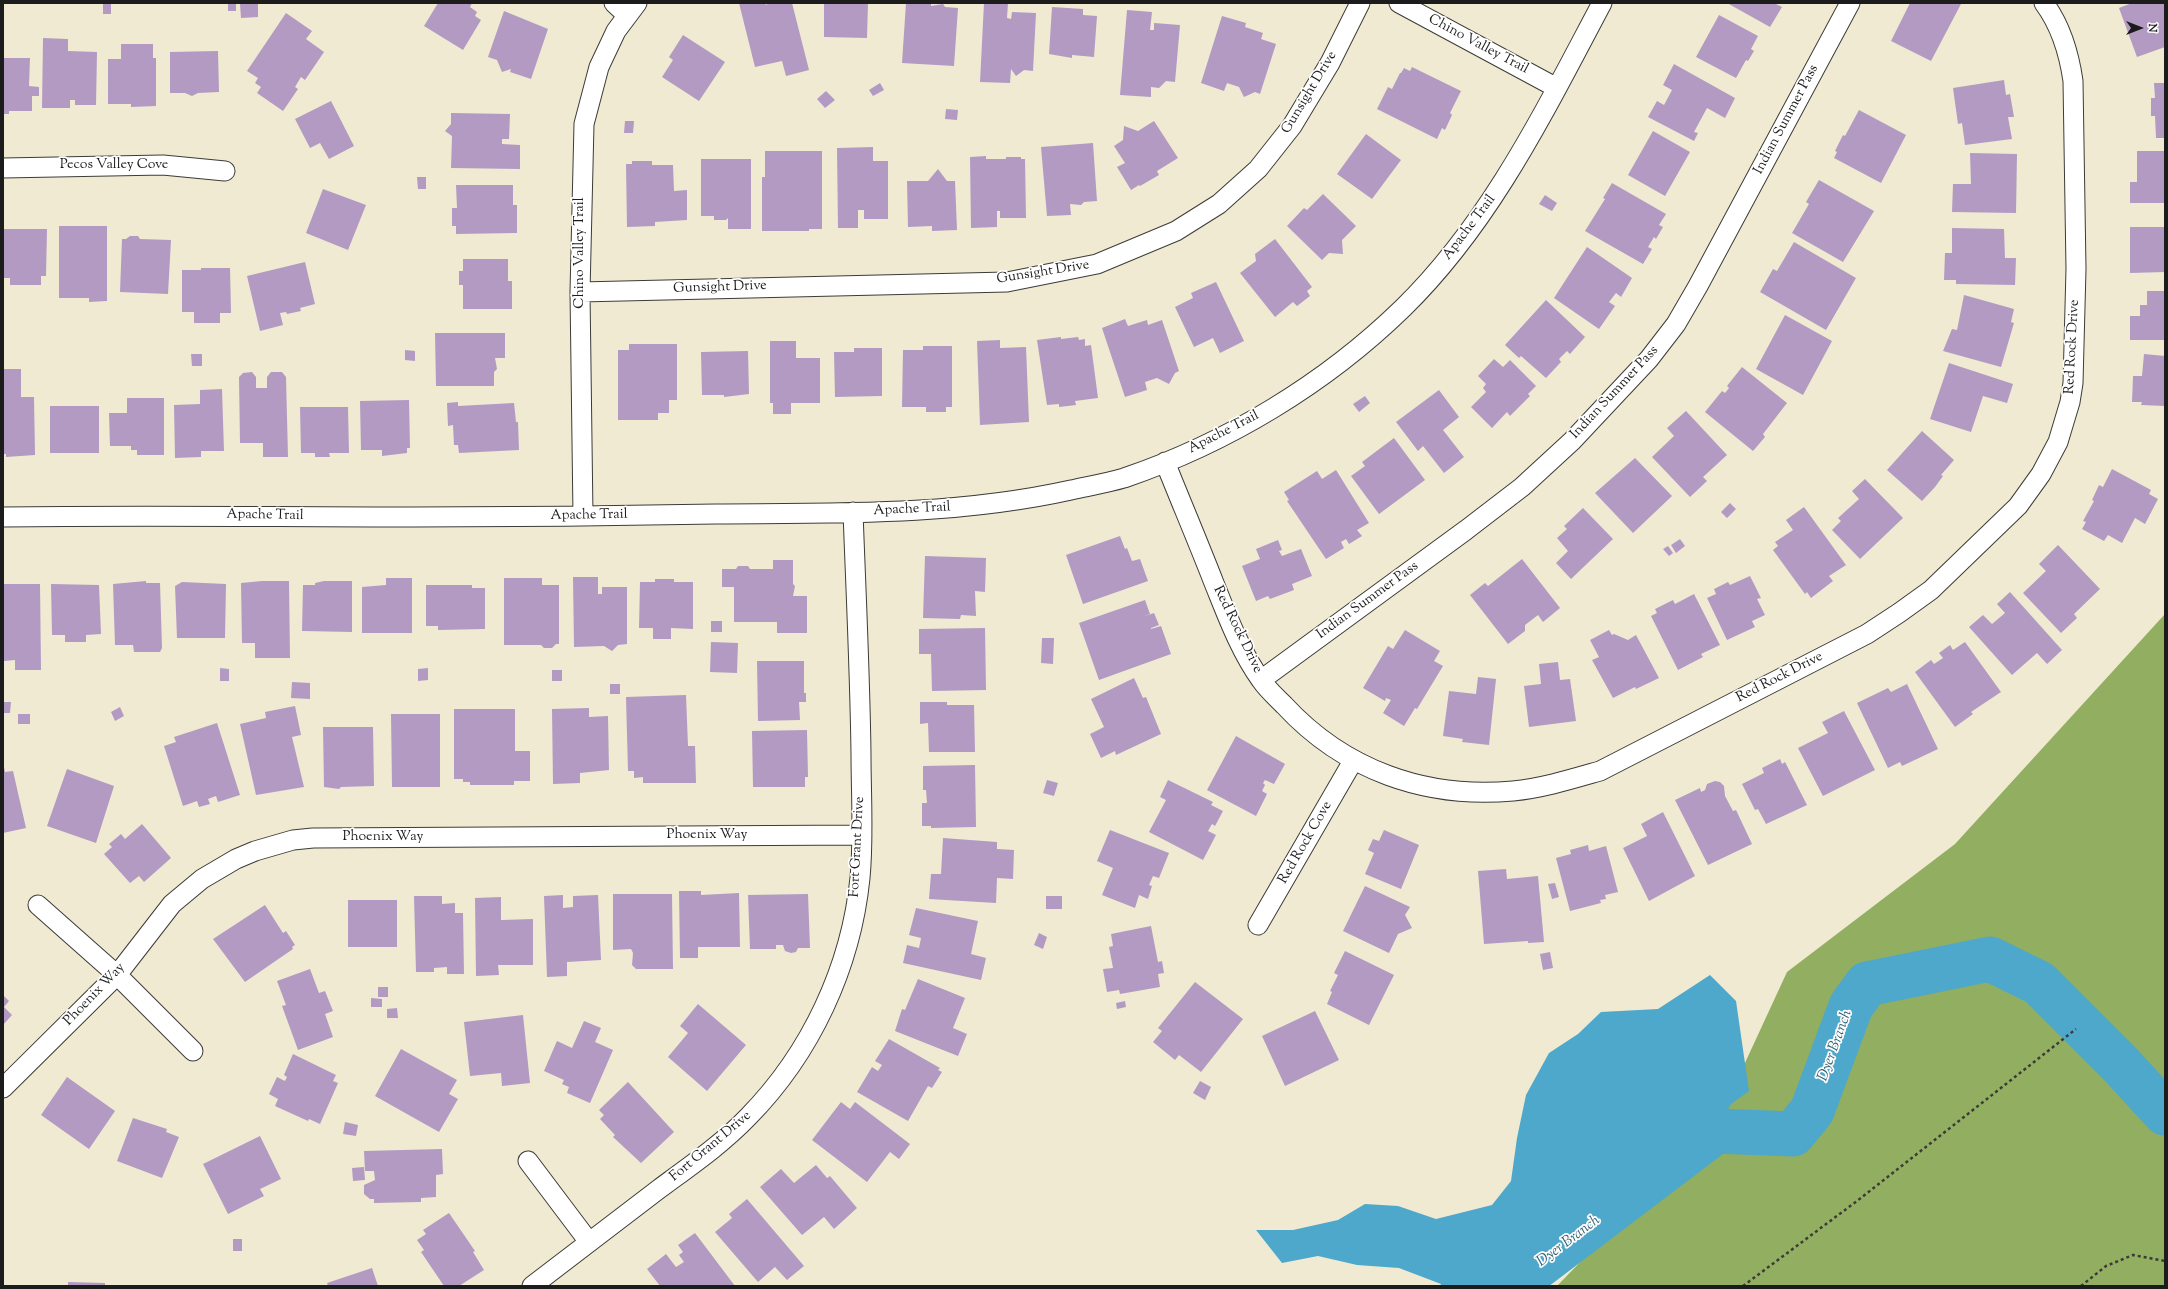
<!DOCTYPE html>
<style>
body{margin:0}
#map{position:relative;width:2168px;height:1289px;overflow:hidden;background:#f0ead2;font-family:"Sorts Mill Goudy",serif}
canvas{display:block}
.frame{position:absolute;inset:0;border:4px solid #1c1c1c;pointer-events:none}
.north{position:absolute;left:2120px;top:8px;width:40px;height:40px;-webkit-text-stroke:3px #fff;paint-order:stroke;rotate:90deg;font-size:11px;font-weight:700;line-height:16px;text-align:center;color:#1c1c1c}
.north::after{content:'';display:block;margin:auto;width:14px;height:18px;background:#1c1c1c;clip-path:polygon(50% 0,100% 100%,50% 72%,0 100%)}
</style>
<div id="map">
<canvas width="2168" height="1289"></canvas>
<div class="frame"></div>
<div class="north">N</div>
</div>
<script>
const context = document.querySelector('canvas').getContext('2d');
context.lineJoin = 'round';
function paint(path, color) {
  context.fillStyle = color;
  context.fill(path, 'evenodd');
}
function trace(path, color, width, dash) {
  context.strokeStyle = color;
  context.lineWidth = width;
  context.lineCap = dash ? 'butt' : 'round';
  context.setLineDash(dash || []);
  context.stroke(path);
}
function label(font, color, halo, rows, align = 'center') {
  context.font = font + ' "Sorts Mill Goudy",serif';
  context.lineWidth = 3.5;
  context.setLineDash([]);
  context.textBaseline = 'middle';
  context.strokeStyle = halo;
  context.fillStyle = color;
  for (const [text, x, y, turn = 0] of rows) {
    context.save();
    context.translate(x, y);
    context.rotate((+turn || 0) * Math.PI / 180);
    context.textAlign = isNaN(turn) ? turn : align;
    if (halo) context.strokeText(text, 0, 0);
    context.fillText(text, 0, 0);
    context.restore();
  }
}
const forest = new Path2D(`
 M2165 614V1286H1557L1655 1185 1718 1099 1744 1065 1787 972 1955 844Z`);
const water = new Path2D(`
 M1710 975 1736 1001 1749 1091 1731 1104 1716 1131 1669 1177 1628 1197 1604 1230 1575 1238 1549 1267 1525 1286H1440L1441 1284 1399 1268 1357 1265 1318 1256 1282 1263 1256 1230H1293L1338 1220 1365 1204 1398 1206 1436 1219 1492 1205 1511 1181 1517 1138 1526 1095 1549 1053 1578 1034 1601 1012 1658 1009Z`);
const river = new Path2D(`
 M1512 1286 1716 1131 1793 1134 1812 1111 1851 1006 1867 984 1990 959 2039 983 2122 1066 2165 1113`);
const building = new Path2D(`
 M258 3V17L241 18 240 4Z
 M438 3H472L470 7 477 12 475 16 481 20 463 50 424 26Z
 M739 3H765L766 5 769 3H792L809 70 786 76 782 61 755 67Z
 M824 3H868L867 38 824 37Z
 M906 3H931V6L943 4 945 7 958 8 954 66 902 63Z
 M984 3H1008L1007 18 1011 19 1012 12 1036 13 1033 71 1024 70 1016 76 1011 69 1010 83 980 82Z
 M1727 3H1774L1782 7 1770 27Z
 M1910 3 1961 4 1931 61 1891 41Z
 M2132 3H2165V47L2137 57 2119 8Z
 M103 4H111V14H103Z
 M228 4H236V11H228Z
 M1052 7 1083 9V15L1097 16 1094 57 1072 55V58L1049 54Z
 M1127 10 1152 12 1150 30H1154V23L1180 25 1175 82 1166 81 1159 88 1151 87V97L1120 95Z
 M504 11 548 29 531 79 510 72 511 69 502 72 497 60 488 57Z
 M286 13 312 31 306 39 324 52 305 80 301 77 295 87 298 89 283 111 257 93 261 87 255 83 258 78 247 71Z
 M1719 15 1758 36 1751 49 1754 51 1748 61 1746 60 1736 78 1696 57Z
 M1222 16 1246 23 1245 27 1263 33 1261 39 1276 44 1260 94 1255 92 1244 97 1239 87 1227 83 1224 91 1201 83Z
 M683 35 725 62 699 101 662 77 673 60 669 57Z
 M43 38 68 39V51L97 52 96 105H75V100H70V108H42Z
 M121 44H153V58H156V106L131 107V104H108V59H121Z
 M218 51 219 92 198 93 192 96 185 93H170V52Z
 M3 58H30L29 86 39 87V96H32V111H9V114H3Z
 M1674 64 1735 98 1725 118 1707 108 1694 132 1698 133 1694 141 1648 117 1657 101 1664 105 1672 90 1663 85Z
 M1412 67 1461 91 1450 113 1452 115 1445 130 1442 128 1437 139 1377 109 1388 87 1392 89 1400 73H1401L1404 68 1410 71Z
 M2004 80 2006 95 2010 94 2014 117H2008L2012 139 1965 145 1962 123 1958 124 1953 88Z
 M880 83 884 90 873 96 869 90Z
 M2154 83H2165V138H2156L2155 116H2151V98H2155Z
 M826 91 835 100 825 108 817 99Z
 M331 101 354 146 329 159 320 143 310 148 295 119Z
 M946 109 958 110 957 120 945 119Z
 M1859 110 1906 135 1881 183 1834 158 1837 152 1835 151 1843 135 1845 136Z
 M451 113 510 114 509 139H502V144L520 145V169L451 168 452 136 445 131 451 124Z
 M625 121H634L633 133H624Z
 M1154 121 1178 158 1157 171 1159 175 1140 186 1139 185 1131 190 1117 167 1125 163 1114 146 1123 140 1124 126 1138 131Z
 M1653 131 1690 152 1665 196 1628 175Z
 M1366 134 1401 160 1372 199 1337 174Z
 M1093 143 1097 201 1084 202 1081 205 1070 204 1071 215 1047 216 1041 147Z
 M873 147V161H888V219H864V210H858V228H838L837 148Z
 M765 151H822V229H809V231H762V177H765Z
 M2137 151H2165V203H2130V182H2137Z
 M1970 153 2017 154 2016 213 1952 212 1953 184H1971Z
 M986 156V159H1006V157H1021V159H1025L1026 218H1000V211H997V227L971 228 970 157Z
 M701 159H751V229H728V218L726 220H714V216H701Z
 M632 161H652V165H673L674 191 687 190V220L655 222V226L627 227 626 164H632Z
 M938 169 947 181H955L957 230 932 231V226L908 227 907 181H928Z
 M417 177H426V189H418Z
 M1819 180 1874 211 1843 262 1792 233 1809 204 1806 202Z
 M1612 183 1666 214 1659 225 1663 227 1656 239 1654 237 1648 247 1652 249 1643 264 1585 231 1605 199 1603 198Z
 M456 185H513V205H517V233L456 234V226H452V208H457Z
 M323 189 366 205 348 250 306 233Z
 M1323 194 1356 226 1342 240 1343 254 1329 253 1322 260 1287 226 1304 208 1307 210Z
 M1545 195 1557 203 1552 211 1539 204Z
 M59 226H107V301L89 302V298H59Z
 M2130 227H2165V272L2130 273Z
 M1952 228 2004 229 2005 258H2016L2015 285 1956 284V280H1944L1945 253H1952Z
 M3 229H47L46 276H41V285H10V278H3Z
 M130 236H138L140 239 171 240 168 294 120 292 122 239H126Z
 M1275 239 1312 287 1307 291 1310 296 1297 306 1293 302 1275 317 1240 273 1256 261 1255 254Z
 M1794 242 1856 278 1826 330 1760 292 1773 269 1777 271Z
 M1587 247 1632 278 1621 297 1616 293 1609 302 1615 306 1599 329 1554 298Z
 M463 259H508V281H512V309H463V285H459V271H463Z
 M305 262 315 304 300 308 301 311 287 314 286 312 280 313 283 325 260 331 247 276Z
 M201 268H230L231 313H220V323H194V312H182V270H201Z
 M1216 282 1244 341 1220 353 1213 338 1194 347 1175 307 1193 298 1191 293Z
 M2147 291H2165V340H2130V316H2140V305H2147Z
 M1964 295 2014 309 2011 322 2014 323 2001 367 1943 351 1952 329 1957 330Z
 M1546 300 1585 337 1570 354 1567 351 1559 359 1561 362 1546 378 1521 356 1519 358 1505 345Z
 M1785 315 1832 341 1803 395 1756 369Z
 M1125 319 1128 326 1147 320 1148 325 1162 320 1179 371 1175 373 1169 384 1157 378 1145 382 1147 390 1125 397 1102 328Z
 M435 333H505V358H495L497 369 494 372V386H436Z
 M1061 337V339L1078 337 1079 340 1085 339V346L1091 345 1098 398 1075 401 1076 405 1059 407V404L1047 405 1037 340Z
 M1000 340V348L1026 347 1029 422 980 425 977 341Z
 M770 341H796V358H820V403H791V414H773V403H770Z
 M629 344H677V400H669V413H658V420H618V350H629Z
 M923 346H952V407H946V412H926V407H902L903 350H923Z
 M854 348H882V396L835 397 834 352H854Z
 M405 350 415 351V361L405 360Z
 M748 351 749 394 724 397V395H702L701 352Z
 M191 354H202V366H192Z
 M2144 354 2165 356V406L2141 405 2142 402H2132L2133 376H2142Z
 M1494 359 1503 367 1510 360 1536 386 1528 394 1530 396 1510 416 1507 412 1492 428 1471 407 1486 392 1483 388 1486 384 1478 376Z
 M1949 363 2013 384 2007 403 1983 396 1971 432 1930 419Z
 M1742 367 1787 403 1763 434 1765 437 1753 451 1705 412 1722 391 1725 393 1729 388 1727 386Z
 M3 369H21V397H34L35 455 6 457V454H3Z
 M252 372 256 377V388H267V377L271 372H282L286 377 288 457H263V443H240L239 377 243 373Z
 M222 389 224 451H201V457L175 458 174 405 200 404V390Z
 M1439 390 1459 417 1443 430 1464 457 1444 473 1423 446 1418 451 1396 422Z
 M1365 396 1370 403 1359 412 1353 404Z
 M127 398H164V455H137V450H131V446H110L109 413H127Z
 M409 400 410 448H407V453L382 456V450H361L360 401Z
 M458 402V406L514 403 516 422H518L519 450 459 453 458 445H454L453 425 448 426 447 403Z
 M50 406H99V453H50Z
 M300 407H348L349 453H329L330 457H315V453H301Z
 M1686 411 1727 455 1703 477 1707 481 1690 497 1652 457 1674 436 1667 428Z
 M1922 431 1954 460 1941 475 1943 476 1935 487 1922 501 1887 470Z
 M1394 438 1425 480 1379 514 1351 476 1365 466 1362 462Z
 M1635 458 1672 496 1633 533 1595 493Z
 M2112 469 2151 490 2149 494 2158 499 2145 524 2135 518 2122 543 2108 535 2104 541 2082 529 2086 522 2083 521 2094 501 2092 500 2099 485 2103 487Z
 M1336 470 1369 523 1357 530 1362 536 1349 544 1346 539 1341 542 1344 548 1326 559 1287 501 1289 500 1284 492 1317 471 1322 479Z
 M1865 479 1903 518 1860 559 1832 530 1841 521 1838 518 1859 499 1852 491Z
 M1730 503 1736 509 1727 518 1721 512Z
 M1804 507 1846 565 1829 576 1833 581 1811 598 1807 592 1805 594 1773 550 1778 546 1775 542 1793 530 1786 520Z
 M1583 508 1613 539 1571 579 1556 563 1568 551 1557 538 1567 529 1564 526Z
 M1120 536 1125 549 1127 548 1132 561 1140 559 1148 581 1083 604 1066 555Z
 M1680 539 1685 546 1676 553 1671 545Z
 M1278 540 1282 550 1279 551 1282 556 1301 549 1312 576 1292 584 1294 590 1270 599 1268 596 1256 601 1242 566 1260 559 1256 549Z
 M2058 545 2100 589 2074 614 2077 618 2061 633 2023 593 2046 571 2039 564Z
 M1668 546 1673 553 1669 556 1663 549Z
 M925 556 986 558 985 592 975 591 976 616 961 615 960 619 923 618Z
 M1522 559 1560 608 1543 622 1538 615 1525 625V631L1508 644 1470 595 1485 583 1488 586Z
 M773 560H793V584L795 586 793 596H807V633H777V622H734V587H722V569H736L738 566H748L750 569H773Z
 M1750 576 1761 598 1757 599 1765 615 1752 621 1755 627 1727 640 1707 598 1716 594 1714 589 1728 582 1730 585Z
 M573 577H598V594H602V587H627V644L618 645 612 651 604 646 574 647Z
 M386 578H412V633H362V587L386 585Z
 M504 578H542V585H559V644H556L552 648H544L541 645H504Z
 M655 579H674V582H693V629L671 628V639H653V628H639L640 582H655Z
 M146 581V583H160L162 648 160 652H134L133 645H115L113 584Z
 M262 581H289L290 658H255V643H242L241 583Z
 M324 581H352V632L302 631 303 585H315V583Z
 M182 582 226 584 225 638H177L175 586Z
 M3 584H40L41 670H15V660L4 661Z
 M51 584 99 585 101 634 86 635V642H65V635H52Z
 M426 585H472V588H485V629L438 630V626H426Z
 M2010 592 2062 650 2047 664 2037 653 2012 675 1969 627 1983 615 1992 624 2005 613 1997 604Z
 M1694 594 1720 645 1701 654 1703 657 1678 670 1651 616 1657 613 1655 609 1673 600 1675 604Z
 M1145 600 1150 614 1142 617 1154 613 1159 625 1151 628V629L1161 626 1171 654 1099 680 1079 623Z
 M711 621H722V632H711Z
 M985 628 986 690 932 691 931 654H919V629Z
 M1405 630 1440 651 1434 661 1443 666 1417 709 1415 708 1404 726 1383 713 1391 700 1386 698 1385 701 1363 688 1388 646 1393 649Z
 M1609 630 1612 635 1614 634 1628 640 1636 635 1659 678 1636 689 1635 687 1613 698 1592 660 1599 657 1590 640Z
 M1042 638H1054L1053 664 1041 663Z
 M711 642 738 643 737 673 710 672Z
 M1965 642 2001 692 1971 712 1973 714 1955 727 1915 672 1931 660 1934 664 1943 658 1939 653 1950 645 1953 650Z
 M757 661H804V693H806V702H799L800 720 758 721Z
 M1558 662 1560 680 1570 679 1576 721 1529 727 1524 686 1541 684 1539 664Z
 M220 668 229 669V681H220Z
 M428 668V680L418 681V669Z
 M552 670H562V681H552Z
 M1478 677 1496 679 1489 745 1462 742 1463 739 1443 736 1449 691 1476 694Z
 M1134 678 1143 698 1146 697 1161 734 1116 755 1115 751 1101 758 1090 734 1104 727 1091 699Z
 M292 682 310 683V699L291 698Z
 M610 684H620V694H610Z
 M1907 684 1938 749 1902 766 1900 762 1888 768 1857 703 1888 688 1891 692Z
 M686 695 688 746H695L696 783H643V777L634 778V771H628L626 697Z
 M3 702H11L10 713H3Z
 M920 702H947V705H974L975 752H929L928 723 920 724Z
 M295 706 301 735 292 737 304 787 256 795 240 724 266 718 265 712Z
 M120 707 124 716 115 721 111 712Z
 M589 708V717L608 716 609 770 580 773V783L553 784 552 709Z
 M454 709H515V751H530V781H514V785H470V782H463V779H454Z
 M1844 711 1875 770 1823 796 1798 748 1828 733 1822 722Z
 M18 714H30V724H18Z
 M391 714H440V787H392Z
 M217 723 240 795 218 802 216 796 208 799 210 804 199 807 197 801 183 806 164 746 176 742 174 737Z
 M323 727H373L374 786 341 787 339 789 324 787Z
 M807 730 808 777H805V787H753L752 731Z
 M1236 736 1285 764 1274 784 1265 780 1263 783 1265 785 1262 791 1267 794 1256 816 1207 790Z
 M1780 759 1782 764 1785 762 1807 805 1766 824 1758 809 1755 810 1742 784 1764 773 1762 768Z
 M975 765 976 827 931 828V826H922V803H927L926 790H923V766Z
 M4 767 5 772 13 771 26 828 3 833Z
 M67 769 114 786 96 843 47 826Z
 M1047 780 1058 783 1054 796 1043 793Z
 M1168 780 1213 802 1211 805 1223 811 1215 826 1212 824 1208 831 1216 835 1203 860 1149 832 1166 800 1160 797Z
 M1715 781 1720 782 1724 786 1725 796 1733 811 1736 810 1752 844 1708 865 1675 800 1700 788 1701 792 1705 790 1707 784Z
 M1663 812 1695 876 1649 901 1623 848 1647 836 1641 824Z
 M142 824 171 858 144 882 139 876 130 883 104 854 112 847 109 844 121 834 125 839Z
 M1110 830 1169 853 1159 878 1153 876 1149 885 1152 886 1148 899 1139 895 1135 908 1102 895 1113 868 1097 861Z
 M1384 830 1419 845 1401 889 1365 874 1374 853 1368 850 1373 839 1379 841Z
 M943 838 997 842V849L1014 850 1013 879 997 878 996 903 929 899 931 874H941Z
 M1588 845 1589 851 1606 846 1618 892 1605 895 1606 899 1600 900 1601 903 1570 911 1556 858 1571 854 1570 850Z
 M1506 869 1507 879 1538 876 1544 942 1528 943V941L1484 944 1478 871Z
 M1555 883 1559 897 1552 899 1548 884Z
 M1365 886 1410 907 1405 915 1412 928 1398 934 1389 953 1343 931Z
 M679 891H701V895L739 893 740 947H698V958H680Z
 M613 894H672L673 969H636L632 965 633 953 631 949 613 950Z
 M808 894 810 948H798L796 952 791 953 785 951 783 945H776V949H750L748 895Z
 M563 895V908L573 907V896L598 895 601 960 567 962V976L547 977 544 896Z
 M414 896H442V904L455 903V913H463L464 974H447V967L434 968V972H416Z
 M1046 896H1062V909H1046Z
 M501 897V920L533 919V965H498L499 975 476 976 475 898Z
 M348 900H397V947H348Z
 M265 905 283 933 286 931 295 945 292 947 293 949 245 982 213 939Z
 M916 908 978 921 971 954 986 958 981 980 903 963 907 945 919 948 921 938 909 935Z
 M1151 926 1158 962 1162 961 1164 973 1158 974 1160 987 1120 994 1119 990 1107 992 1103 969 1113 968 1109 947 1113 946 1111 934Z
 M1039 933 1047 937 1043 949 1034 945Z
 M1345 951 1394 975 1369 1025 1327 1004 1332 992 1330 991 1338 975 1334 973Z
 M1550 952 1553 968 1543 970 1540 954Z
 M310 969 319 993 325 991 333 1011 325 1014 333 1037 298 1050 282 1006 286 1005 277 981Z
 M918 979 965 998 953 1028 967 1034 958 1056 895 1031 902 1009 905 1010Z
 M1195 982 1243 1019 1201 1072 1179 1055 1175 1060 1153 1042 1162 1031 1158 1028Z
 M378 987H388V997H378Z
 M3 995 9 1001 4 1007 12 1015 3 1025Z
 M371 998 382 999V1007H371Z
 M1125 1001 1126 1007 1117 1009 1116 1003Z
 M698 1004 746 1045 707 1091 668 1057 688 1033 680 1026Z
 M397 1008 398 1018H387V1009Z
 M1315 1011 1339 1060 1285 1086 1262 1036Z
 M523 1015 530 1083 502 1086 501 1073 470 1076 464 1022Z
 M584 1021 601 1028 595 1042 613 1050 590 1103 567 1093 569 1087 562 1084 564 1080 544 1071 557 1041 572 1048Z
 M889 1039 940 1068 938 1070 942 1072 932 1088 928 1086 908 1121 857 1092 872 1067 878 1071 882 1065 875 1061Z
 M401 1049 457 1080 449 1094 458 1099 439 1132 375 1096Z
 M293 1054 336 1075 333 1081 338 1083 320 1124 309 1119 308 1121 275 1106 278 1099 269 1094 277 1077 285 1081 287 1077 284 1075Z
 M67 1077 115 1111 89 1149 41 1115Z
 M1200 1081 1211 1087 1205 1100 1193 1093Z
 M628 1082 674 1132 641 1163 613 1137 615 1135 600 1119 604 1115 599 1110Z
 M841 1102 850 1109 855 1102 910 1144 899 1159 890 1152 867 1182 812 1140Z
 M133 1118 167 1129 166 1132 179 1137 162 1178 117 1161Z
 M345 1122 358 1125 356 1136 343 1134Z
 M260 1136 281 1179 260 1189 264 1196 228 1214 203 1164Z
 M442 1149 443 1174 436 1175V1197L421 1198V1202L374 1203V1199H370L364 1194V1185L375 1180 374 1171H365L364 1151Z
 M816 1165 827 1178 830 1176 857 1208 834 1229 824 1217 802 1235 760 1187 781 1169 794 1183Z
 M364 1167 365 1180 353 1181 352 1168Z
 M747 1199 804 1266 787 1280 775 1267 758 1282 715 1232 732 1218 729 1214Z
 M449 1213 475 1251 473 1252 484 1270 459 1286H444L421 1252 424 1250 417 1240 426 1234 423 1230Z
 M695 1233 735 1286H660L647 1269 666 1254 676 1267 684 1262 679 1255 683 1252 678 1245Z
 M233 1239H242V1251H233Z
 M372 1268 378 1286H328L327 1283Z
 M68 1282 105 1283V1286H68Z`);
const path = new Path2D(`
 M1743 1286 1857 1201 2076 1029
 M2081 1286 2106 1266 2133 1255 2165 1261`);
const minor = new Path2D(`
 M614 3 627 15
 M1399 3 1557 88
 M3 168 163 165 225 171
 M580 292 1007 282 1097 264 1176 231 1219 204 1258 169 1292 126 1330 63 1360 3
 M1165 462C1181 502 1198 542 1214 583 1227 615 1240 651 1261 680 1267 689 1276 697 1284 705 1344 770 1425 799 1513 791 1543 788 1572 779 1600 771L1867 634 1899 613 1931 590 2018 506 2041 474 2058 442 2070 402 2073 383 2076 269 2073 81C2069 53 2061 26 2044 3
 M583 516 580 292 584 124 599 67 616 31 637 3
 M3 517C140 515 277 517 414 517 515 517 615 516 716 514 835 513 954 516 1071 490 1089 486 1107 483 1124 478 1227 443 1325 384 1403 308 1491 222 1545 110 1602 3
 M1261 680 1466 530 1522 487 1572 441 1649 359 1676 324 1698 286 1850 3
 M38 905 117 975 193 1051
 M1258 925 1353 761
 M3 1088 117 975 172 904 202 879 236 859 255 851 293 840 313 838 862 835
 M528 1161 589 1242
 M532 1286C574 1254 617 1221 659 1189 690 1166 721 1145 748 1117 811 1053 851 967 860 878 864 837 861 795 861 754 860 674 856 593 853 512`);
const streetNames = [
 ["Chino Valley Trail",1478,45,28],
 ["Gunsight Drive",1310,93,-59],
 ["Indian Summer Pass",1787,120,-62],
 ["Pecos Valley Cove",114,166],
 ["Apache Trail",1470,228,-53],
 ["Chino Valley Trail",581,253,-90],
 ["Gunsight Drive",1043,273,-9],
 ["Gunsight Drive",720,288,-2],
 ["Red Rock Drive",2073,347,-87],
 ["Indian Summer Pass",1615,393,-47],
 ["Apache Trail",1224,433,-27],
 ["Apache Trail",912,510,-3],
 ["Apache Trail",265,516,1],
 ["Apache Trail",589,516,-1],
 ["Indian Summer Pass",1368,601,-36],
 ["Red Rock Drive",1237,630,64],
 ["Red Rock Drive",1780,678,-27],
 ["Phoenix Way",707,836],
 ["Phoenix Way",383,838],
 ["Red Rock Cove",1306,843,-60],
 ["Fort Grant Drive",858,847,-87],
 ["Phoenix Way",95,995,-46],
 ["Fort Grant Drive",711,1147,-40]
];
const waterNames = [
 ["Dyer Branch",1836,1046,-70],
 ["Dyer Branch",1569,1242,-37]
];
paint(forest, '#91ae61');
paint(water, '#4da8cb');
trace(river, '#4da8cb', 45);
paint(building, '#b29ac3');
trace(minor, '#3c3b37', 21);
trace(path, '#3c3b37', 2.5, [3, 3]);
trace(minor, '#fff', 19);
label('14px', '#1c1c1c', '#fff', streetNames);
label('italic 15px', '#346274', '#fff', waterNames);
</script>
